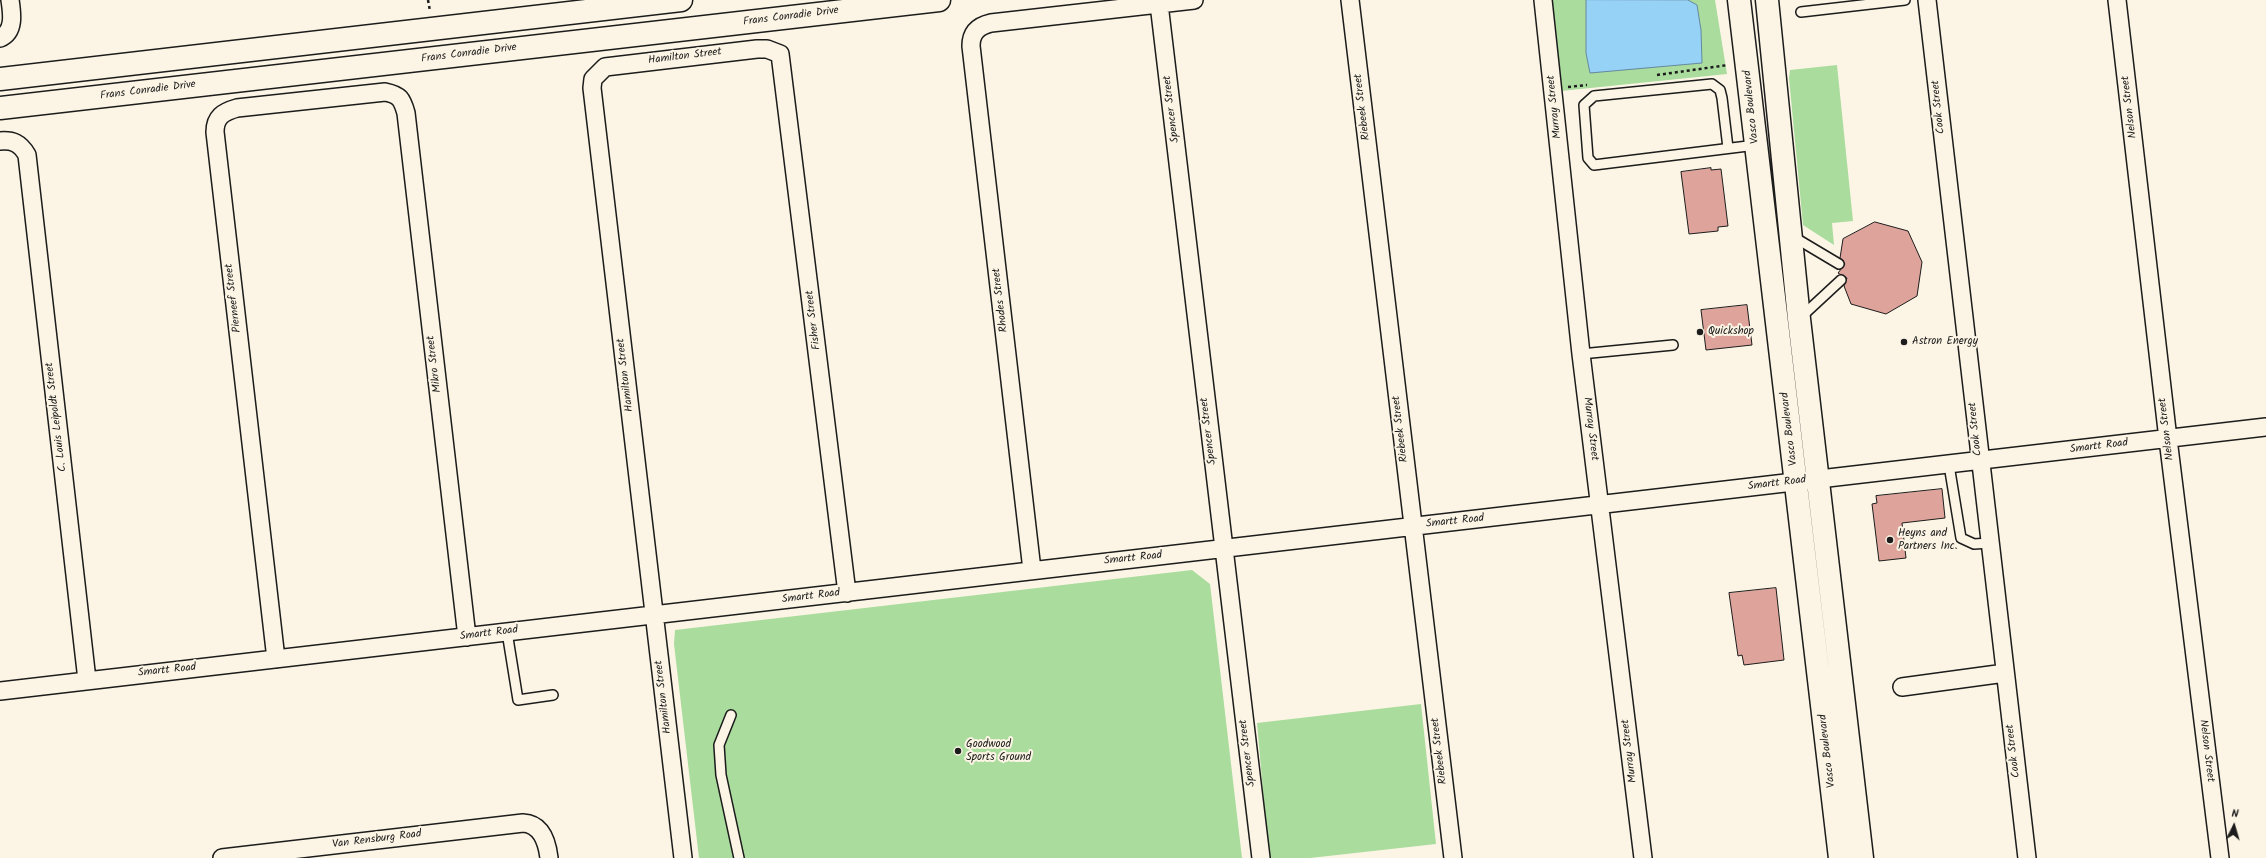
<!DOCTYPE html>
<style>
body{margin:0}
#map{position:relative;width:2266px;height:858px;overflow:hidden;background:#fcf5e5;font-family:Kalam,sans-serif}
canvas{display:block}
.north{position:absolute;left:2214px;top:806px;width:40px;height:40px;-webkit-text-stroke:3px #fcf5e5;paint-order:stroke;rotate:5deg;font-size:11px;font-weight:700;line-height:16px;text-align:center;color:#1c1c1c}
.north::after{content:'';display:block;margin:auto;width:14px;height:18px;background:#1c1c1c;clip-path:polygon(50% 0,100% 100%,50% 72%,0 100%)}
</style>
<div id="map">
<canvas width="2266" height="858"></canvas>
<div class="north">N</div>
</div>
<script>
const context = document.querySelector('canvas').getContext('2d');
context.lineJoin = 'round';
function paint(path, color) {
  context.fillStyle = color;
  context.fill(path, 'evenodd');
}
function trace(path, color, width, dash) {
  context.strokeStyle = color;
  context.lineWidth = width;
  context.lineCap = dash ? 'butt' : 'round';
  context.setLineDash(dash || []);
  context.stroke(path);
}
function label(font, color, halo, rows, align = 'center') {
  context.font = font + ' Kalam,sans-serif';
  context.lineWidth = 4;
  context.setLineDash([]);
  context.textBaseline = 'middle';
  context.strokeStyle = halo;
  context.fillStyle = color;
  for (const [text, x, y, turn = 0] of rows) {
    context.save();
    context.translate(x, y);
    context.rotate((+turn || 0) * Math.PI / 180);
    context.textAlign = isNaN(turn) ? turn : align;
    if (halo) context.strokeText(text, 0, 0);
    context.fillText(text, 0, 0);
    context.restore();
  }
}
const green = new Path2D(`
 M1550 0H1715L1727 74 1561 91Z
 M1837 65 1853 221 1832 223 1834 245 1803 225 1789 78 1790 70Z
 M1192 570 1210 584 1242 858H699L674 644 675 630Z
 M1421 704 1436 844 1310 858H1269L1257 723Z`);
const water = new Path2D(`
 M1688 0 1697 5 1701 30 1702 63 1590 73 1586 53V0Z`);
const building = new Path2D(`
 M1711 168V170L1721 169 1728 226 1718 227V231L1689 234 1681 172Z
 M1875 222 1908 231 1922 262 1917 296 1886 314 1851 304 1844 286 1847 278 1838 273 1845 264 1840 258 1843 239Z
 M1747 305 1752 345 1706 350 1701 310Z
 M1942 489 1945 518 1902 523 1906 558 1879 561 1872 504 1877 503 1876 496Z
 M1776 588 1784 660 1744 665 1742 655 1738 656 1729 593Z`);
const path = new Path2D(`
 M428 0 430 11
 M1657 75 1728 65
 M1568 87 1587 85`);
const lane = new Path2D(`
 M1801 12 1905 0
 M1728 148 1722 98 1720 90 1712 84 1594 96 1584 105 1588 158 1594 165 1756 145
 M1792 236 1839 264
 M1800 318 1841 280
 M1581 354 1673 345
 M1949 465 1961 538 1974 544 1990 543
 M507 632 518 700 553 695
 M731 715 719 745 721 775 739 858`);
const street = new Path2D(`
 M1350 0 1453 858
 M1543 0 1581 354 1643 858
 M1927 0 2027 858
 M2117 0 2168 439 2220 858
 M1159 4 1261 858
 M0 38C15 32 12 13 10 0
 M0 141C13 140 20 143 27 155L87 680
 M1032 570 971 46C971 33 978 26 991 23L1194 0
 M276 659 215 132C215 117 223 112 237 108L385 92C400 95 402 99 406 113L467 637
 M1902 687 2005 673
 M0 691 2266 427
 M222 858 523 823C541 824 547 841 549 858
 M683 858 592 88 593 79 605 67 757 49H767L780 54 847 593`);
const secondary = new Path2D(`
 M1739 0 1840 858
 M1767 0 1799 319 1862 858
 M0 79 681 0
 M0 108 939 0`);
const markers = [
 [1700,332,4,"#1c1c1c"],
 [1904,342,4,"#1c1c1c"],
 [1890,540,4,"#1c1c1c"],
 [958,751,4,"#1c1c1c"]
];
const streetNames = [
 ["Frans Conradie Drive",791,17,-7],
 ["Frans Conradie Drive",469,54,-7],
 ["Hamilton Street",685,57,-7],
 ["Frans Conradie Drive",148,91,-7],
 ["Riebeek Street",1363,107,-97],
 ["Murray Street",1555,107,-96],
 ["Vasco Boulevard",1752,107,-96],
 ["Cook Street",1939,107,-96],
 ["Nelson Street",2130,107,-97],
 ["Spencer Street",1172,109,-97],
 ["Pierneef Street",234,298,-97],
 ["Rhodes Street",1001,300,-97],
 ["Fisher Street",814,320,-97],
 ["Mikro Street",435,364,-97],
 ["Hamilton Street",626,375,-97],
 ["C. Louis Leipoldt Street",57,417,-97],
 ["Riebeek Street",1401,429,-97],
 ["Murray Street",1590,429,83],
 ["Vasco Boulevard",1790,429,-97],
 ["Cook Street",1976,429,-96],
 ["Nelson Street",2167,429,-97],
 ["Spencer Street",1209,431,-97],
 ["Smartt Road",2099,447,-7],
 ["Smartt Road",1777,484,-7],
 ["Smartt Road",1455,522,-6],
 ["Smartt Road",1133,559,-6],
 ["Smartt Road",811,597,-7],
 ["Smartt Road",489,634,-7],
 ["Smartt Road",167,671,-6],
 ["Hamilton Street",664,697,-97],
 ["Riebeek Street",1440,751,-97],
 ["Murray Street",1630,751,-97],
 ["Vasco Boulevard",1828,751,-97],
 ["Cook Street",2014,751,-97],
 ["Nelson Street",2206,751,83],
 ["Spencer Street",1248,753,-97],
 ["Van Rensburg Road",377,840,-7]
];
const poiNames = [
 ["Quickshop",1708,332],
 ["Astron Energy",1912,342],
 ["Heyns and",1898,534],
 ["Partners Inc.",1898,547],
 ["Goodwood",966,745],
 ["Sports Ground",966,758]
];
paint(green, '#a9dc9d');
paint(water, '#96d1f6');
trace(water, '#65899f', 1);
paint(building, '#dea49b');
trace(building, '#1c1c1c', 1);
trace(lane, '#1c1c1c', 12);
trace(street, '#1c1c1c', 20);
trace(secondary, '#1c1c1c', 25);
trace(path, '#1c1c1c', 2.5, [3, 3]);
trace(lane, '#fcf5e5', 9);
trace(street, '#fcf5e5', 17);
trace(secondary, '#fcf5e5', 22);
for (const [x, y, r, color] of markers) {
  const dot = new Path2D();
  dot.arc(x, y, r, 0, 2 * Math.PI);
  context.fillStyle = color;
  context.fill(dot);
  trace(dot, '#fcf5e5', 1.5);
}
label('11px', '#1c1c1c', '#fcf5e5', streetNames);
label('11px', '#1c1c1c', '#fcf5e5', poiNames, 'left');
</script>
